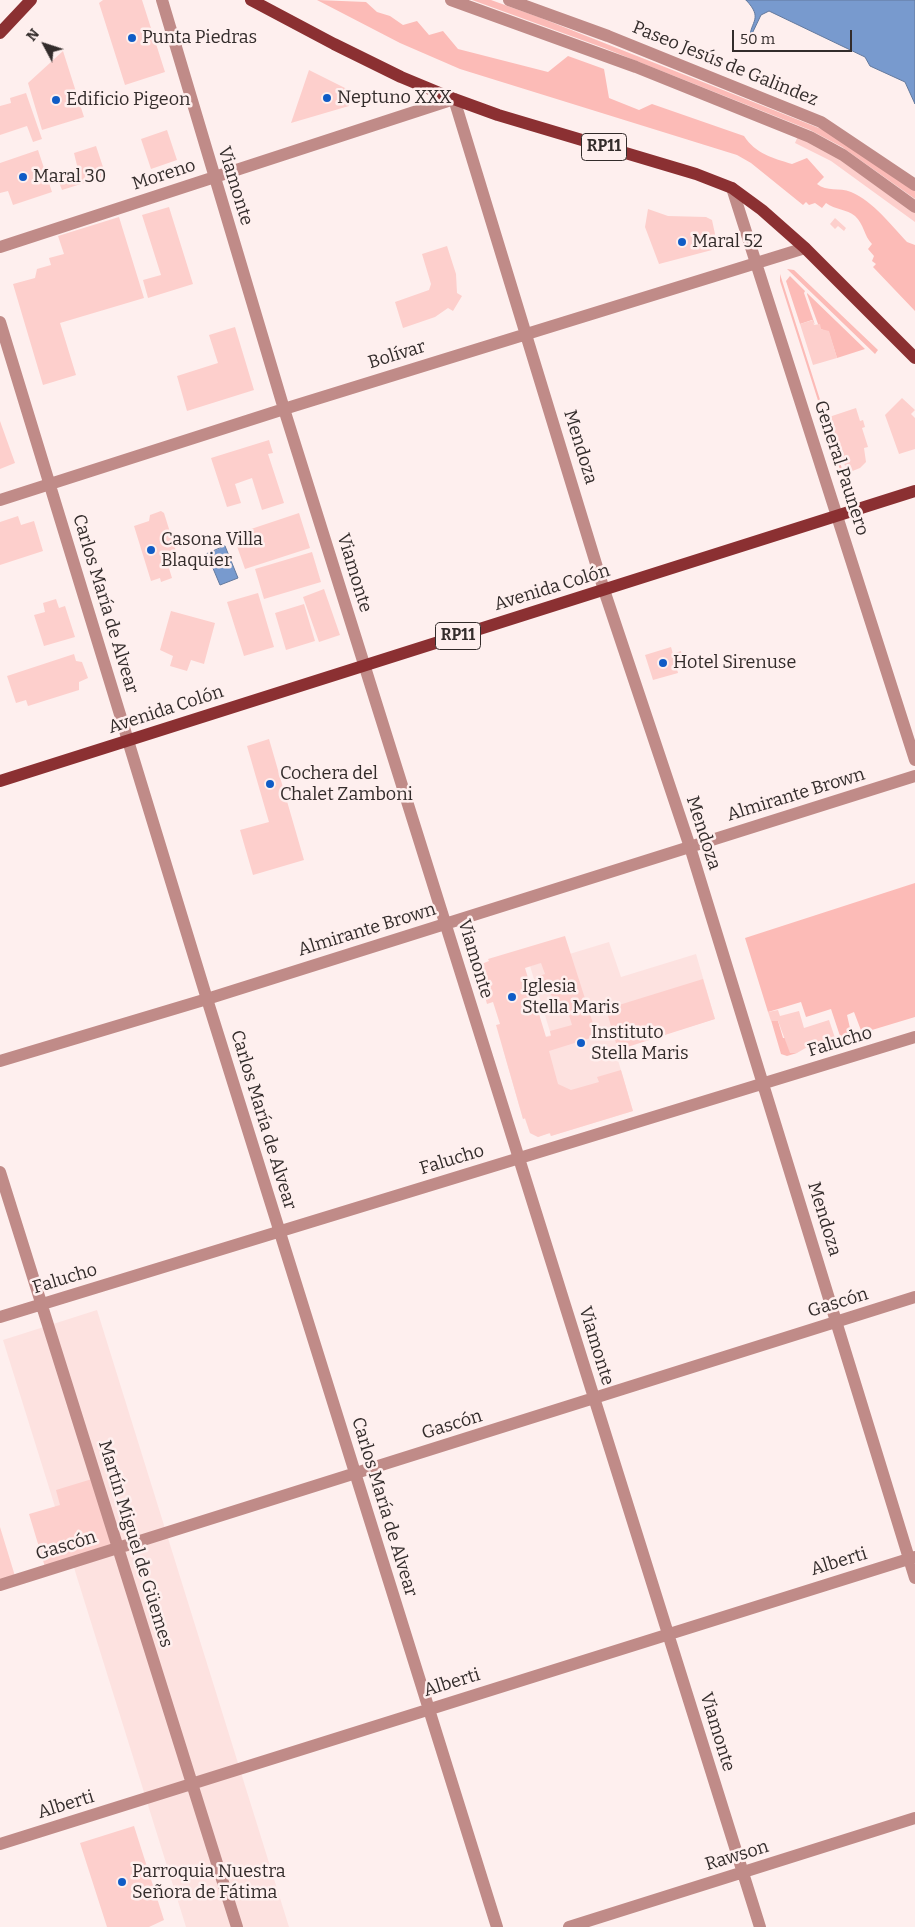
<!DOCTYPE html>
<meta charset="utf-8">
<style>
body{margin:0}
#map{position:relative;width:915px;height:1927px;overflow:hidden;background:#feefee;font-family:Bitter,serif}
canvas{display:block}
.north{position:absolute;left:20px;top:20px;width:50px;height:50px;-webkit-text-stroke:4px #feefee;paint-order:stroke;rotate:310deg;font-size:14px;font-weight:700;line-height:20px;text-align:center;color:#332c2b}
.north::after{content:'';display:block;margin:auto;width:18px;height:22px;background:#332c2b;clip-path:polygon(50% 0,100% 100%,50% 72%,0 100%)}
.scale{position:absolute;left:732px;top:30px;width:120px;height:22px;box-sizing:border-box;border:2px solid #332c2b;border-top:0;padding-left:6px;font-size:15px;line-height:18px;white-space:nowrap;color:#332c2b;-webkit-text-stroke:4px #feefee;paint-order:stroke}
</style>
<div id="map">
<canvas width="915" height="1927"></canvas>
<div class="north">N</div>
<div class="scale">50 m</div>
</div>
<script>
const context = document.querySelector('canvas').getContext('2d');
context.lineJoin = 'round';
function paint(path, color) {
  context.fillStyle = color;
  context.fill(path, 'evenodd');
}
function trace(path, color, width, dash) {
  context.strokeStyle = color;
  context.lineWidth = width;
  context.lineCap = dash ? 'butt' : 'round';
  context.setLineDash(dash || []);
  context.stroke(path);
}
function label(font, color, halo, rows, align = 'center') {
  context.font = font + ' Bitter,serif';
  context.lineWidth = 5;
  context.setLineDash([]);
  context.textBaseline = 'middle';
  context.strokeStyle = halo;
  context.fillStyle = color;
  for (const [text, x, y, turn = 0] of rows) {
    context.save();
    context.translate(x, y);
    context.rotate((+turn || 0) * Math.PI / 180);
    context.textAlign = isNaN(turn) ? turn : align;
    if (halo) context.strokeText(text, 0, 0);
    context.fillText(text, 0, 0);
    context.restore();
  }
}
const built = new Path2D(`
 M609 942 621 977 696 954 715 1019 615 1050 633 1111 551 1136 549 1133 538 1137 530 1133 525 1119H523L503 1049 551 1035 530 966Z
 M97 1310 289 1927H186L3 1340Z`);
const green = new Path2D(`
 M317 0 366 2 377 12 390 16 403 25 417 21 429 35 443 31 458 49 548 72 568 56 604 69 609 98 639 110 652 104 744 136C756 154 773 158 792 164L807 158 824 177 817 184C827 192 839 187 851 192 874 202 890 224 907 242L915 245V311L873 267 876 264 872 261 874 256 868 249 872 244C864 236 864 224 855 216 847 209 835 210 826 203L822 208 815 203 809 205 806 202 803 205 751 163 737 155 460 69 400 43Z
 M472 0H491L541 18 824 130 915 191V199L842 147 810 130 604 48Z
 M787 269 794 270 878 350 875 354Z
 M780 274 844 475 842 476 780 281Z
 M790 276 805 291 804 293 815 325 812 320 800 324 786 281Z
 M807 294V293L865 349 837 358 829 333 821 329 818 324Z
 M915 883V1017L862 1033 854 1012 847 1015 852 1037 841 1039 831 1009 806 1017 801 1002 768 1012 745 938Z
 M771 1020 778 1021 783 1038H786L795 1053H797L787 1056 781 1054Z`);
const water = new Path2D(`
 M746 0H915V104L905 82 870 66 865 57 769 11 761 15 750 38C750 21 764 19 746 0Z
 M225 546 238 578 220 585 207 554Z`);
const building = new Path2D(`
 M103 0H142L165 72 125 85 99 3Z
 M63 51 84 117 42 130 28 83Z
 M309 70 347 89 348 94 353 95 354 99 349 101V106L291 123Z
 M26 93 42 139 33 142 27 126 0 135V106L11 103 10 98Z
 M167 130 177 160 151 169 141 139Z
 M798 136 824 148 915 212V222L831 161 795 143Z
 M96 146 106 176 62 190 57 177 77 169 80 178 74 153Z
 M38 150 52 192 13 205 8 191 0 193V163Z
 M169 207 193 284 148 298 143 280 161 275 142 215Z
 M648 209 668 216 706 217 712 220 715 234 712 250 659 264 645 227Z
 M119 217 144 298 60 323 76 375 43 385 13 284 35 278 37 269 51 265 49 258 64 254 58 236Z
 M835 218 846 228 844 231 838 226 835 229 830 224Z
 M447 246 456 274 457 293 462 296 453 311 448 308 435 317 403 328 395 302 429 290 431 284 422 254Z
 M813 320 814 325 820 324 821 329 829 331 837 358 813 365 800 324Z
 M235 327 254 390 187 411 177 376 218 363 209 335Z
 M902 398 915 410 911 414 915 418V449L899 454 885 415Z
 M856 408 860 421 863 420 865 427 862 428 868 447 864 448 866 462 860 468 850 472 846 469 829 417Z
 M0 421 15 463 0 469Z
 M269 440 273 453 268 454 284 503 262 510 252 478 235 484 241 503 227 507 211 458Z
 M161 511 164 513 179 561 168 565 172 578 161 582 160 578 151 581 134 526 149 521 150 515Z
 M299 513 310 548 245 569 233 535Z
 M18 516 21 525 34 521 43 551 0 565V522Z
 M312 552 321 582 264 599 255 569Z
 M324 589 340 635 319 642 303 597Z
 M258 593 274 647 244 656 227 602Z
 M56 599 59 608 65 606 75 637 44 646 34 615 45 612 43 603Z
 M304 604 315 641 286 650 275 613Z
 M171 611 215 623 204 664 191 660 187 671 170 666 173 656 160 650Z
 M671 647 673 654 681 651 683 659 675 661 678 673 653 680 645 655Z
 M74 654 76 661 82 662 88 678 79 682V690L28 706 26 700 16 703 7 676Z
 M269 739 304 860 253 875 240 830 269 822 247 746Z
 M565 936 597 1036 549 1051 558 1084 571 1090 599 1082 597 1077 621 1070 633 1111 551 1136 550 1133 538 1137 530 1133 525 1118 523 1119 496 1025 500 1024 493 1002 487 1004 484 993 490 991 485 973 482 974 479 965 489 961 488 959ZM541 963 545 974 536 977 541 994 550 991 555 1006 565 1002 572 1025 550 1031 551 1036 546 1037 525 968Z
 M703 979 715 1019 618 1050 606 1009Z
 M778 1010 780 1016 799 1011 804 1028 829 1020 835 1038 809 1046 797 1053H790L778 1021H771L768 1012Z
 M92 1479 112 1545 45 1567 29 1514 60 1505 56 1490Z
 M0 1527 15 1576 0 1581Z
 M134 1826 164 1920 149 1927H107L80 1843Z`);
const minor = new Path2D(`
 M162 0 284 409 760 1927
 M451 0 636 67 810 137 843 155 915 207
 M509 0 608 36 821 122 915 185
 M732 188 915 760
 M0 247 454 99 604 590 690 847 915 1578
 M0 322 207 999 497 1927
 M0 500 284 409 805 248
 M0 1061 207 999 915 776
 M0 1172 237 1927
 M0 1317 915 1037
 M0 1585 915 1297
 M0 1844 915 1557
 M569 1927 915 1818`);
const major = new Path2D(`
 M251 0 334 44 401 77 454 99 498 115 696 174 732 188 762 210 805 248 915 358
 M0 33 31 0
 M0 781 915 491`);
const markers = [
 [132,38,5,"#105cc6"],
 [327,98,5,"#105cc6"],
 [56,100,5,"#105cc6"],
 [23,177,5,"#105cc6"],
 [682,242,5,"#105cc6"],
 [151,550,5,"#105cc6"],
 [663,663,5,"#105cc6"],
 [270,784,5,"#105cc6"],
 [512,997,5,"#105cc6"],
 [581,1043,5,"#105cc6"],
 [122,1882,5,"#105cc6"]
];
const shields = [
 [604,147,45],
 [458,636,45]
];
const shieldNames = [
 ["RP11",604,147],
 ["RP11",458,636]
];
const poiNames = [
 ["Punta Piedras",142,38],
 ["Neptuno XXX",337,98],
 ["Edificio Pigeon",66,100],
 ["Maral 30",33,177],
 ["Maral 52",692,242],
 ["Casona Villa",161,540],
 ["Blaquier",161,561],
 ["Hotel Sirenuse",673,663],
 ["Cochera del",280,774],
 ["Chalet Zamboni",280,795],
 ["Iglesia",522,987],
 ["Stella Maris",522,1008],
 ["Instituto",591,1033],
 ["Stella Maris",591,1054],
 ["Parroquia Nuestra",132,1872],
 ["Señora de Fátima",132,1893]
];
const streetNames = [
 ["Paseo Jesús de Galindez",725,64,22],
 ["Moreno",164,175,-18],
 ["Viamonte",235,186,73],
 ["Bolívar",397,355,-17],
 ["Mendoza",580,447,73],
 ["General Paunero",841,468,72],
 ["Viamonte",354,573,73],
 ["Avenida Colón",552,588,-17],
 ["Carlos María de Alvear",105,604,73],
 ["Avenida Colón",166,710,-18],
 ["Almirante Brown",796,795,-17],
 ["Mendoza",703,833,72],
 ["Almirante Brown",367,930,-17],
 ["Viamonte",475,959,73],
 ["Falucho",840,1042,-17],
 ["Carlos María de Alvear",263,1120,73],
 ["Falucho",452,1160,-17],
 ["Mendoza",824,1219,73],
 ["Falucho",65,1279,-17],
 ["Gascón",838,1303,-17],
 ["Viamonte",596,1346,73],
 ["Gascón",452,1425,-17],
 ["Carlos María de Alvear",384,1507,73],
 ["Martín Miguel de Güemes",135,1544,73],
 ["Gascón",66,1546,-17],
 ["Alberti",839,1562,-17],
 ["Alberti",452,1683,-17],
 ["Viamonte",717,1732,73],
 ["Alberti",66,1805,-17],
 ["Rawson",737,1856,-17]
];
paint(built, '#fde2e0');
paint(green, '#fcbbb7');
paint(water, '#789ace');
trace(water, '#63799d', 1);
paint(building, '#fdcfcc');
trace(minor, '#c08b88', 12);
trace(major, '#8b3032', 12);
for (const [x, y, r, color] of markers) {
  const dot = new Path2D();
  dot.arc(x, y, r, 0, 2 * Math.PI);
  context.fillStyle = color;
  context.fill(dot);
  trace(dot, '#feefee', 2);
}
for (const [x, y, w] of shields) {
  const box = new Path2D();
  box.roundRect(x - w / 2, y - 13.5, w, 27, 4);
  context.fillStyle = '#feefee';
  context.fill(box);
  trace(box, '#332c2b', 1);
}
label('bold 16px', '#332c2b', null, shieldNames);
label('18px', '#332c2b', '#feefee', poiNames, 'left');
label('18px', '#332c2b', '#feefee', streetNames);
</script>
